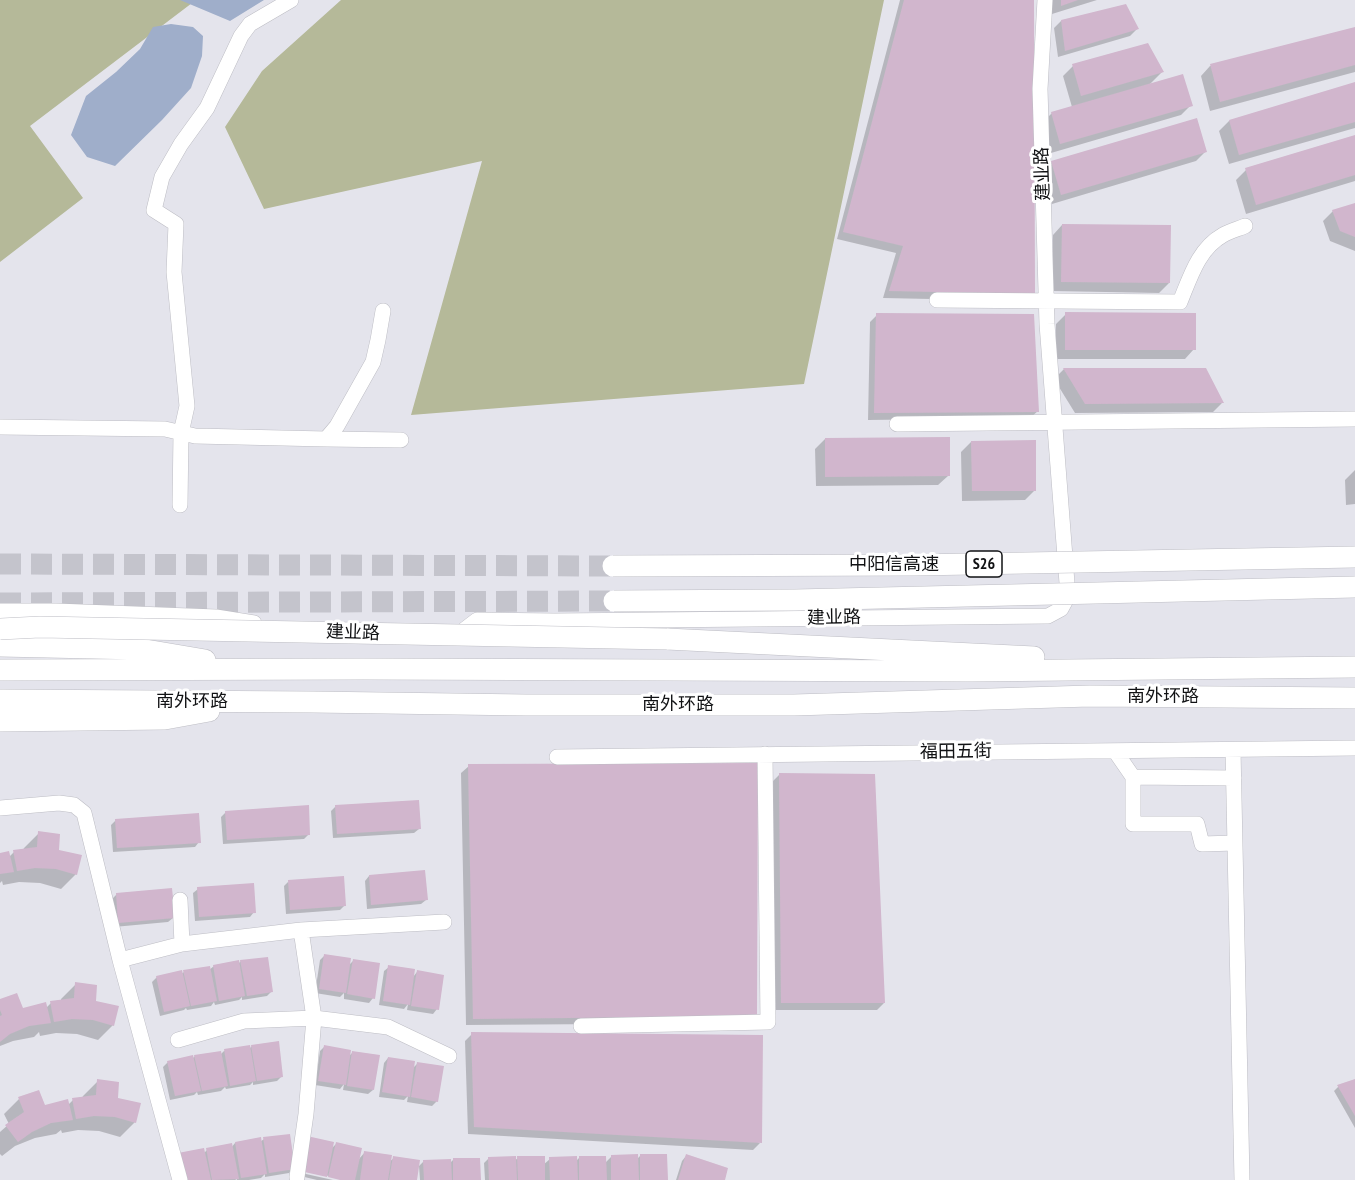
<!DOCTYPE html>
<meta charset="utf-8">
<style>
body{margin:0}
canvas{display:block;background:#e4e4ec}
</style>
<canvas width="1355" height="1180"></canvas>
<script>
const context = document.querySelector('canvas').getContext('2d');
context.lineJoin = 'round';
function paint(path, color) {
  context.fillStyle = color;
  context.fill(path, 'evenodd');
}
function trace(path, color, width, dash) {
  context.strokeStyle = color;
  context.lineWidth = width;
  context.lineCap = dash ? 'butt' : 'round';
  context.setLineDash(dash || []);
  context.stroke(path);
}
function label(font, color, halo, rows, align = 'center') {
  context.font = font + ' "PT Sans Narrow","Noto Sans SC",sans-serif';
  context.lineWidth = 6;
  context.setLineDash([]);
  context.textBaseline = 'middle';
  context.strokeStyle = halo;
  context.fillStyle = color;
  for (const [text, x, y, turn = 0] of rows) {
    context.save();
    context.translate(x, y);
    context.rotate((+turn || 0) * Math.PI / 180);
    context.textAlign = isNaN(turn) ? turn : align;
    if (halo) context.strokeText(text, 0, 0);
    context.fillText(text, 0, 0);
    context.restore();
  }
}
const forest = new Path2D(`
 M0 0H196L30 126 83 198 0 262Z
 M341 0H884L804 384 411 415 482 161 264 209 225 127 262 71Z`);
const water = new Path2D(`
 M180 0H264L230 21Z
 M171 24 193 27 203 36 202 56 191 88 162 120 115 166 87 157 71 135 86 96 116 72 140 49 153 27Z`);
const shadow = new Path2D(`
 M900 0H1033L1026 301 883 298 896 253 837 239Z
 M1052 0H1097L1052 14Z
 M1061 21 1137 29 1130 36 1058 57 1054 28Z
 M1355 28V72L1210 111 1201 76 1210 66Z
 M1073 66 1162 72 1149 85 1191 105 1181 115 1051 153 1042 123 1052 113 1072 107 1063 76Z
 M1355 84V128L1229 164 1219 131 1229 121Z
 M1355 137V181L1246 214 1236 180 1246 170Z
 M1206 151 1196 161 1052 204 1042 172 1052 162Z
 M1355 205V251L1330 241 1323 221 1333 211Z
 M1062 225 1169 283 1159 293 1052 291 1053 235Z
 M1066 314 1194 349 1185 359H1056V324Z
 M877 315 1038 411 1030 418 868 420 870 322Z
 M1064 369 1205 370 1222 403 1213 412 1075 413 1054 379Z
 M825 439 948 476 938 485 816 486 815 449Z
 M971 442 1035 490 1025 500 962 501 961 452Z
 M1355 470V504L1346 505 1345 480Z
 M469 766 749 1023 466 1025 461 773Z
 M779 775 884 1003 877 1010H774L772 782Z
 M336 806 419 829 414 833 333 838 331 811Z
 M226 812 309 834 304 839 223 844 221 817Z
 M116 820 199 842 195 847 113 852 111 825Z
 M39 833 57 851 76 874 61 889 40 883 19 882 3 885 2 881 0 883V855L9 857 14 852 23 850 24 848Z
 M369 876 426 900 421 904 367 909 365 881Z
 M288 882 345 905 340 910 286 914 284 886Z
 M198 889 254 912 250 917 195 921 193 893Z
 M117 894 173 918 168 922 114 927 112 899Z
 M325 955 349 965 353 961 373 998 369 1003 344 999V993L340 997 315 993 320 960Z
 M241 961 271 992 267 996 242 1000V997L239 1000 215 1005 214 1002 211 1006 187 1010 186 1008 184 1010 160 1016 152 982 157 977 181 974 184 972 209 970 214 966 238 964Z
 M389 967 413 977 417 972 437 1009 433 1014 407 1010 408 1004 404 1009 379 1005 384 971Z
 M76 984 94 1002 113 1025 98 1040 77 1034 56 1033 40 1036 39 1032 34 1037 13 1041 0 1046V1001L22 1010 46 1008 51 1003 61 1001V999Z
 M472 1034 760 1143 753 1150 468 1134 465 1041Z
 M252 1046 282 1076 277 1081 253 1085V1082L250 1085 226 1089 225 1087 221 1091 198 1095 197 1092 194 1095 170 1100 163 1067 168 1062 192 1059 195 1056 220 1055 224 1051 248 1047 249 1049Z
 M324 1047 348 1057 353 1052 373 1090 368 1094 343 1090 344 1084 340 1089 315 1085 320 1051Z
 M388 1058 413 1068 417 1064 437 1101 432 1106 407 1102 408 1096 404 1100 379 1097 384 1063Z
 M1355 1080V1128L1334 1091 1338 1087Z
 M98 1081 116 1099 135 1122 120 1137 99 1131 78 1130 62 1133 61 1130 56 1134 35 1138 15 1146 2 1156 0 1154V1132L9 1124 4 1114 19 1099 44 1107 68 1105 73 1100 82 1098 83 1096Z
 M264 1139 292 1170 289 1173 265 1177V1174L261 1178 249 1180H237V1179L235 1180H178L207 1150 231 1148 235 1143 260 1142Z
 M336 1144 359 1159 365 1152 389 1162 394 1158 416 1180H347L297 1169 331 1149Z
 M640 1156 666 1180H485L484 1163 489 1158 514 1161 518 1158 543 1165 550 1159 576 1161 579 1158 605 1163 611 1157 637 1159Z
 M686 1156 723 1180H676L682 1161Z
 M453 1160 479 1180H420L419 1166 424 1161 450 1163Z
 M297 1172 333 1180H317L296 1175Z`);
const building = new Path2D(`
 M904 0H1034L1035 294 889 291 903 246 843 232Z
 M1061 0H1078L1061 6Z
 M1126 4 1139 29 1065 51 1061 20Z
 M1355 27V65L1220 102 1210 64Z
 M1148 43 1164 72 1081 96 1072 64Z
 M1183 74 1193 106 1060 144 1051 112Z
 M1355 82V122L1239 155 1229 120Z
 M1197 118 1207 152 1061 195 1051 161Z
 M1355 135V175L1256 205 1245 168Z
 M1355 203V237L1340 231 1332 210Z
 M1062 224 1171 225 1170 283 1061 282Z
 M1065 312 1196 313V350H1065Z
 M876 313 1034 314 1039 412 874 413Z
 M1063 368H1206L1224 403 1085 404Z
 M950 437V476L825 477V438Z
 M1036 440V491H972L971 441Z
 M758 763 757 1016 473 1019 468 764Z
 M779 773 875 774 885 1003H781Z
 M419 800 421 829 337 834 335 805Z
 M309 805 310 835 227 840 225 811Z
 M199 813 201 843 117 848 115 819Z
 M38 831 60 834 59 850 82 855 77 875 56 869 35 868 17 871 13 850 37 847Z
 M9 851 14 872 0 874V853Z
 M425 870 428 900 371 905 369 875Z
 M344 876 346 906 290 910 288 880Z
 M254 883 256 913 199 917 197 887Z
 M172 888 175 918 118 923 116 893Z
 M324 954 351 958 346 993 319 989Z
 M268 957 273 992 247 996 240 960Z
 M353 959 380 963 375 999 347 994Z
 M239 960 245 996 219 1001 213 965Z
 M388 965 415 969 410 1005 383 1001Z
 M210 966 217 1001 191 1006 183 970Z
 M182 970 190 1006 164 1012 156 976Z
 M417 970 444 975 439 1010 411 1006Z
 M75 982 97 985 96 1001 119 1006 114 1026 93 1020 72 1019 54 1022 50 1001 74 998Z
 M17 993 23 1008 46 1002 51 1023 29 1026 10 1034 0 1042V1016L2 1015 0 1010V999Z
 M471 1032 763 1035 762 1143 474 1127Z
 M279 1041 283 1077 257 1081 251 1045Z
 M250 1045 256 1081 230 1086 224 1049Z
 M324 1045 351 1050 346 1085 318 1081Z
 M221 1051 228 1086 202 1091 194 1055Z
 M352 1051 380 1055 374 1090 347 1086Z
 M193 1055 201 1091 175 1096 167 1061Z
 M388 1057 415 1061 410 1097 382 1092Z
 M417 1062 444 1066 438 1102 411 1097Z
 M97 1079 119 1082 118 1098 141 1103 136 1123 115 1117 94 1116 76 1119 72 1098 96 1095Z
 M1355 1079V1116L1337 1085Z
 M39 1090 45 1105 68 1099 73 1120 51 1123 32 1132 18 1142 5 1125 24 1112 18 1097Z
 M290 1134 295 1169 269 1173 263 1137Z
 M307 1136 334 1142 327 1177 300 1171Z
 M261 1137 267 1174 241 1178 235 1142Z
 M336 1142 362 1148 355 1180H340L328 1177Z
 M232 1143 239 1179 212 1180 206 1148Z
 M204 1148 211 1180H184L178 1153Z
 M364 1151 392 1155 388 1180H360Z
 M638 1154 639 1180H611V1155Z
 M640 1154H667L668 1180H640Z
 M686 1154 728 1168 725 1180H678Z
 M393 1156 420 1160 417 1180H389Z
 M516 1156 517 1180H489L488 1157Z
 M517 1156H545V1180H518Z
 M577 1156 578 1180H550L549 1157Z
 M579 1156H606L607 1180H579Z
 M453 1158H480L481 1180H453Z
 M451 1159 452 1180H424L423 1160Z`);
const highwayTunnel = new Path2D(`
 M0 564 613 566
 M0 603 614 601`);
const minor = new Path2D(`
 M937 300 1180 302C1190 278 1198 249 1223 235 1230 231 1238 229 1245 226
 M897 424 1355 419
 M0 427 165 429 195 436 326 439 337 426 373 362 378 340 383 311
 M326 439 401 440
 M180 505 181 433 187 406 174 272 176 224 154 210 162 177 181 144 207 108 241 36 250 24 291 0
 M0 611H56L216 617 254 623
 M454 634 460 633 477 620 555 621 1048 616 1061 609 1068 596 1047 324 1040 89 1045 0
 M1233 750 1242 1180
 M1115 751 1133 777 1234 778
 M557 757 1355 748
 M1133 777V824H1197L1202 844 1235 843
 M0 808 59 803 74 805 84 813 120 960 180 1180
 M180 900 182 944
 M120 960 182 944 301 930 444 922
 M581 1026 768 1022 765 754
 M178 1040 244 1021 314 1018 388 1027 449 1056
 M297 1177 306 1114 314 1018 301 930`);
const highway = new Path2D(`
 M667 639 1034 657
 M0 646 140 649 205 660
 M0 670 363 669 972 671 1355 667
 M0 700 312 702 526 705H794L1090 696 1355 698
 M0 721 165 719 209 711`);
const highwayBridge = new Path2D(`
 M613 566 916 565 1355 557
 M614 601 795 600 1355 587
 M0 629 40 627 667 639`);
const shields = [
 [984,564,36]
];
const shieldNames = [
 ["S26",984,564]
];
const streetNames = [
 ["建业路",1043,174,-92],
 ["中阳信高速",894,565],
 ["建业路",834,618,-1],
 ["建业路",353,633,2],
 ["南外环路",1163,697],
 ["南外环路",192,702],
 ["南外环路",678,705],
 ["福田五街",956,752,-1]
];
paint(forest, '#b5b999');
paint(water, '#9faeca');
paint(shadow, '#0003');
paint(building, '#d1b6cd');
trace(highwayTunnel, '#c4c4cc', 21, [21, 10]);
trace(minor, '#bdbdc4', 16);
trace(highway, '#bdbdc4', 22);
trace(minor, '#fff', 15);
trace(highway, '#fff', 21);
trace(highwayBridge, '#bdbdc4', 22, []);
trace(highwayBridge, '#fff', 21);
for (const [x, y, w] of shields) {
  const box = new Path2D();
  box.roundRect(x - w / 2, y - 13, w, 26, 4.5);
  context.fillStyle = '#fff';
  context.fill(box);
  trace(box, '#111214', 1.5);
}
label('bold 16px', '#111214', null, shieldNames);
label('18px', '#111214', '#fff', streetNames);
</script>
